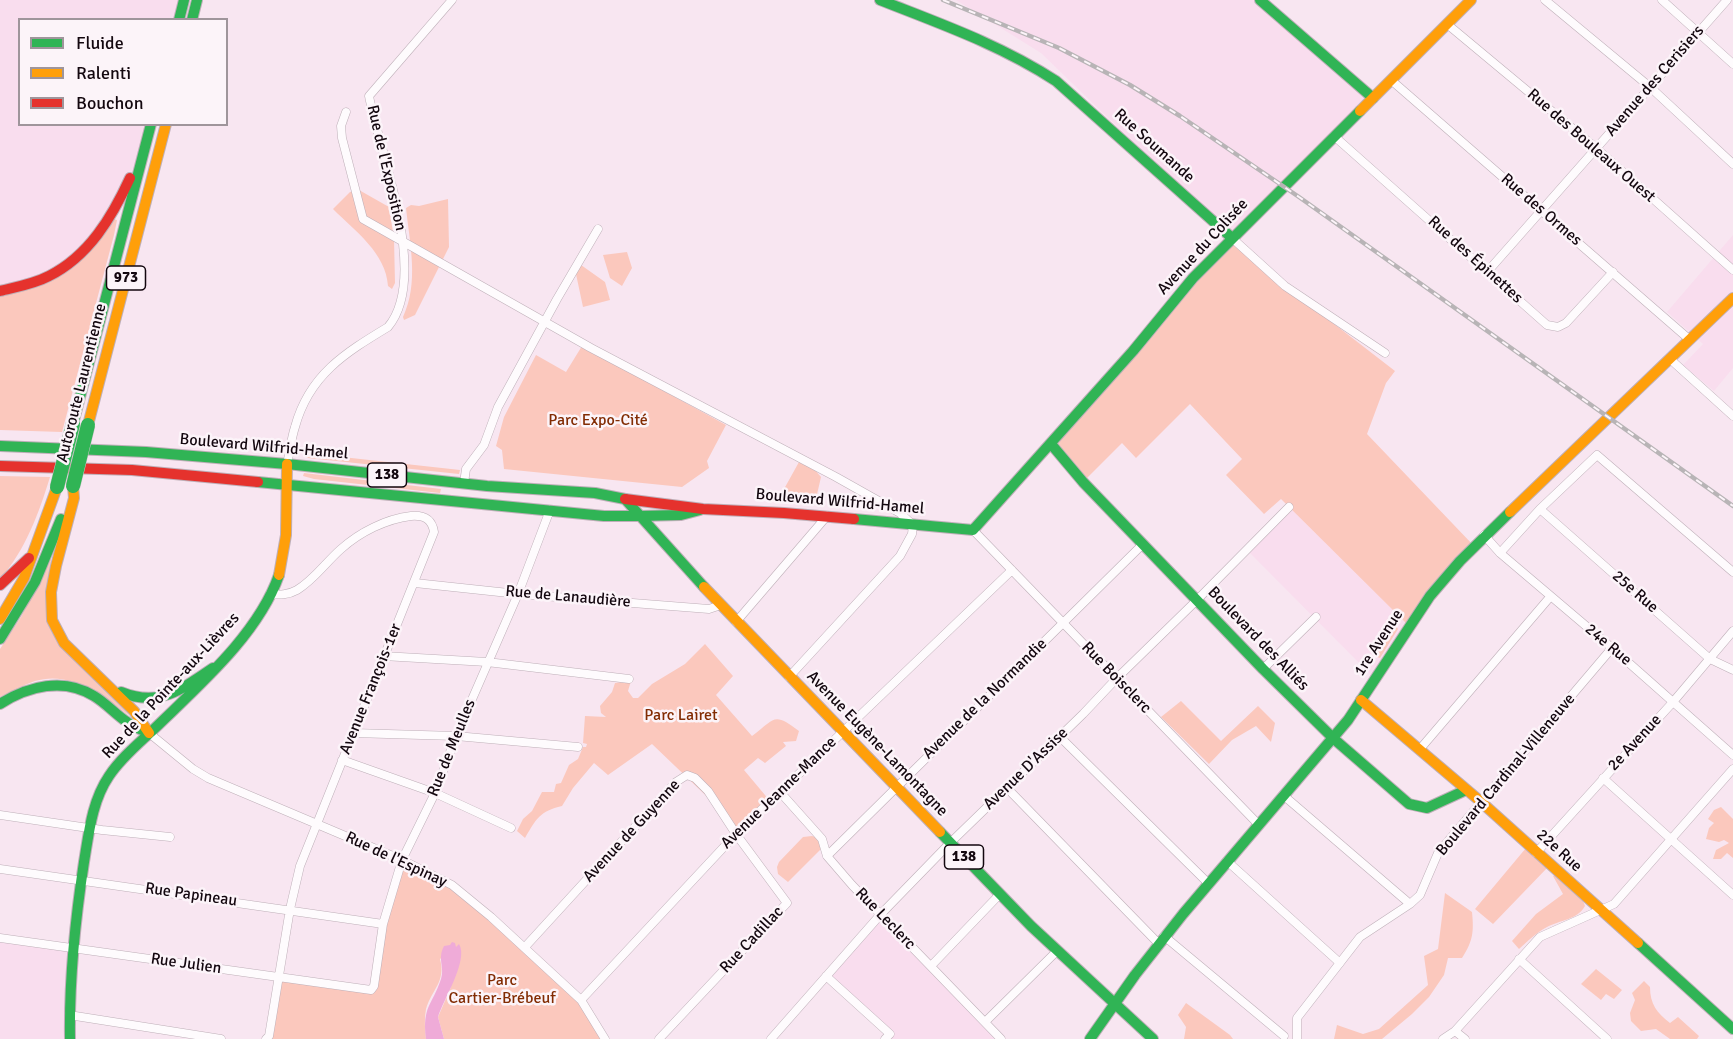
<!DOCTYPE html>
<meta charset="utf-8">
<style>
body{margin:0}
#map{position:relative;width:1733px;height:1039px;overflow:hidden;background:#f8e6f1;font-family:Signika,sans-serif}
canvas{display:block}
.legend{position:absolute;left:18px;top:18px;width:210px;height:108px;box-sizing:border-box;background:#fcf4f9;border:2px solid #9f959b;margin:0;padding:8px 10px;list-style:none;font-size:18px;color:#13070f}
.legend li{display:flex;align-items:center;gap:12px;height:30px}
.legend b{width:30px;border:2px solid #9f959b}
</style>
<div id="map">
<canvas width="1733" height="1039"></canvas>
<ul class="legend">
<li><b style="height:8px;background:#30b455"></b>Fluide</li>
<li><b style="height:8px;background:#ff9f0a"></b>Ralenti</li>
<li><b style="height:8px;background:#e5322d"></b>Bouchon</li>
</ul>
</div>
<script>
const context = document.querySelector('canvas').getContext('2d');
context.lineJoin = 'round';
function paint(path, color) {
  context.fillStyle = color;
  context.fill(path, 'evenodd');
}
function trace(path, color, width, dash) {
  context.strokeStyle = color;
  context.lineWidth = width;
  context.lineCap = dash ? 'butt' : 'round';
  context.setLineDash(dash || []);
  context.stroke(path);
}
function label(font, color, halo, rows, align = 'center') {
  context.font = font + ' Signika,sans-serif';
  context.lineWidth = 5;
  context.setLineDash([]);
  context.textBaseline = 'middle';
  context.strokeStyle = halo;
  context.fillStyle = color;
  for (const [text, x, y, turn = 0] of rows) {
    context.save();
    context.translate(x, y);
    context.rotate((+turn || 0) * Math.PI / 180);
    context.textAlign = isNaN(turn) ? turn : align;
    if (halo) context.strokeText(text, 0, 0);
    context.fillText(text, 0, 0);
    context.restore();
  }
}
const built = new Path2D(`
 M0 0H184L179 19 20 20V124L151 125 116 209 73 261 0 291Z
 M956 0H1260L1373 98 1232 238 1041 53Z
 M1733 235V368L1714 391 1683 365 1703 344 1667 312Z
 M1289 507 1409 626 1375 679 1247 550Z
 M881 914 1001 1039H885L890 1034 826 976Z
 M0 938 72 948 70 1039H0Z`);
const green = new Path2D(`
 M359 190 389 207 394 239 395 283 392 289 388 286C386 253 355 231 333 209L350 192Z
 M448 199 449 247 415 315 404 320 403 317C419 283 410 245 406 208L411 205 419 206Z
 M114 219 117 220 114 235 62 432 0 430V295L35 285Z
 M1232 238 1285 286 1395 371 1386 383 1367 434 1474 546 1409 626 1281 499 1264 514 1226 475 1242 459 1190 404 1136 458 1122 443 1083 482 1051 444Z
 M627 252 632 268 622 286 610 278 603 255Z
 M581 265 605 282 610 300 583 307 576 274Z
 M582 346 726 425 707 461 709 468 682 487 504 469 502 450 496 446 504 417 536 355 566 372Z
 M306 453 460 470 459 474 308 458 304 456Z
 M799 462 815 470 821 477 815 503 779 498Z
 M304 473 441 489 440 493 314 479 303 476Z
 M0 476 50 477C39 513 25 551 0 579Z
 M51 559 48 620 130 716C103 696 71 670 35 681 23 685 11 692 0 697V649L21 617Z
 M1387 619 1394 622 1398 629 1380 658 1377 657 1375 652Z
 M705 644 733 676 716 695 752 736C775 719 773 711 799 731L796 741 783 742 786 746 765 763 758 758 744 770 770 801 736 834 721 810 652 744 608 775 594 763 573 788 562 806C540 811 536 819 525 838L517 831 523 819 532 811 542 792H554L556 784 561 783 569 765 578 759 583 747H586L587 744 583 743 585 716 606 717 601 713 600 706 612 692 615 683 631 681 628 691 633 698H638L652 684 685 664Z
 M1181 701 1221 741 1258 706 1275 723 1271 742 1256 726 1232 740 1209 764 1161 717Z
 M1721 807 1733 819V858L1727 853 1721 859H1713L1716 850 1729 843 1724 840 1719 842 1706 839 1709 828 1714 823 1708 819 1714 810Z
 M812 836 821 839 826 844 788 882 778 874 777 867 779 862 803 837Z
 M1526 848 1548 867 1493 924 1475 909Z
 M402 860 452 885 581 1000 601 1039H444L438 1017 451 987 456 947 440 959C446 982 432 989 426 1009 424 1019 425 1029 426 1039H266L278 976 371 989 383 924Z
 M1558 873 1582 898 1585 906C1577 920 1560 920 1547 927 1536 933 1528 941 1519 949L1512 941 1536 914 1563 894 1553 876Z
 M1445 893 1472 912C1474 932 1473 941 1462 958H1448L1444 975 1429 997 1412 1014 1382 1039H1334L1337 1025 1363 1034 1379 1029 1428 985 1424 956 1438 949Z
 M1596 969 1622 990 1614 999 1606 994 1601 1000 1581 984Z
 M1644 981 1650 987C1650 1004 1657 1013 1670 1023L1678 1017 1699 1036 1697 1039H1670L1656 1029 1641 1031 1631 1021 1630 1013 1635 1000 1632 993Z
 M1186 1003 1230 1035 1233 1039H1184L1186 1027 1178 1015Z`);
const water = new Path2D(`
 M452 942 455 943 456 947 459 944C469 960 443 1000 438 1017L444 1039H426C422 1006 432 1006 441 979 445 967 437 959 444 946L450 945Z`);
const street = new Path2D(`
 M1545 0 1650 87 1733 164
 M1662 0 1733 64
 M1447 24 1596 148 1733 270
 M1391 80 1690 340
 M346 112 341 126 342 138 363 219 591 348 836 477 900 513 913 525 912 534 900 556 789 677
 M1334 136 1547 325 1558 327 1566 323 1613 272
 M1232 238 1285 286 1385 353
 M1488 271 1727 0
 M1670 359 1733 416
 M287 464C290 452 291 439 295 427 309 375 345 353 388 327 430 277 380 154 369 96L452 0
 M464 483 466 469 484 445 498 407 557 299 598 229
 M1540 509 1710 659 1733 670
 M973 530 1259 825
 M1484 535 1500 553 1612 648 1733 755
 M1500 553 1540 509 1597 455 1733 572
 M415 583 518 594 709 609 721 605
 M736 622 827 516
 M383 656 487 662 629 679
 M1263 669 1316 617
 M149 733 193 769 208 778 402 860 452 885 491 917 581 1000 605 1039
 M353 733 456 736 578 747
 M1060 737 1208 883
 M1420 749 1550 597
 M342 760 435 793 511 828
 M1603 778 1733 895
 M1006 787 1158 943
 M780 792 822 839 827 856 852 885 1001 1039
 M1283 795 1410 904
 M0 815 102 830 170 837
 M1536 853 1673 702 1733 631
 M827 856 1143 544
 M1227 861 1340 963
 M0 869 383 924
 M1164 936 1284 1036
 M0 938 371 990 374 986 383 924 402 860 435 793 456 736 518 594 550 510
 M525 947 676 782 687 775 695 778 708 791 736 834 787 903 659 1039
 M1519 959 1607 1039
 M931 966 1000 894
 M826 976 890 1034 885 1039
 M581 1000 736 834 1012 570
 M69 1015 221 1039
 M985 1022 1057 951
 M1455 1031 1465 1039
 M266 1039 269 1036 290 909 300 866 434 532C432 519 424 515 411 516 386 519 360 532 341 549 326 562 314 580 297 590 288 595 280 595 270 594
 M771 1039 881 914 950 843 1083 714 1117 678 1197 600 1289 507
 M1297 1039V1018L1360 937 1410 904 1420 895 1438 853 1612 648
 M1443 1039 1455 1031 1540 937 1614 904 1733 769`);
const fast = new Path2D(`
 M880 0C941 24 1001 45 1056 81L1232 238
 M1260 0 1373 98
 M179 20 184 0
 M192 20 197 0
 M73 424 151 124
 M1051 444 1083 482 1263 669 1334 739 1409 804 1427 808 1466 790
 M0 446 146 452 287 464 487 486 595 493 625 499 704 587
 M258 482 604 516H640
 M640 516 681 515 700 510
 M854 519 973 530 1133 351 1193 278 1360 111
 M0 639 35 582 61 519
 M121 692C160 708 181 689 213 668
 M0 704C28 686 64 677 94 696 106 703 115 714 127 722 133 727 141 729 148 733
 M940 832 1031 926 1153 1039
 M1638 943 1733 1029
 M70 1039C69 979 75 921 84 862 89 832 92 801 109 776 121 758 138 744 153 730 198 686 258 635 279 575
 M1090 1039 1135 975 1183 914 1348 720 1430 596 1460 561 1510 512`);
const slow = new Path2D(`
 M1360 111 1471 0
 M88 425 166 124
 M73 486 74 498 56 566 51 592 52 620 64 643 134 711 149 733
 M1510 512 1733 298
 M279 575 286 535 287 464
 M704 587 940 832
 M0 619 24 578 57 487
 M1361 700 1480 801 1638 943`);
const jam = new Path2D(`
 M0 291C16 287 34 284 49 276 89 256 112 217 130 178
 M0 466 132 470 258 482
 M625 499 703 509 784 513 854 519
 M0 585 29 558`);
const rail = new Path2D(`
 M943 0 1059 48 1130 85 1180 116 1299 197 1733 506`);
const fastBridge = new Path2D(`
 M73 486 88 425
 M57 487 73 424`);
const shields = [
 [126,278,39],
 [387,475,39],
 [964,857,39]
];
const shieldNames = [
 ["973",126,278],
 ["138",387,475],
 ["138",964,857]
];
const streetNames = [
 ["Avenue des Cerisiers",1655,81,-49],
 ["Rue Soumande",1154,146,42],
 ["Rue des Bouleaux Ouest",1591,146,41],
 ["Rue de l'Exposition",386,168,77],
 ["Rue des Ormes",1541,210,41],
 ["Avenue du Colisée",1203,247,-47],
 ["Rue des Épinettes",1475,260,42],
 ["Autoroute Laurentienne",82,383,-76],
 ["Boulevard Wilfrid-Hamel",264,447,5],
 ["Boulevard Wilfrid-Hamel",840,502,5],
 ["25e Rue",1635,592,41],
 ["Rue de Lanaudière",568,597,5],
 ["Boulevard des Alliés",1258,639,46],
 ["1re Avenue",1379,643,-57],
 ["24e Rue",1608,645,40],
 ["Rue Boisclerc",1116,678,46],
 ["Rue de la Pointe-aux-Lièvres",171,686,-47],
 ["Avenue François-1er",371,689,-68],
 ["Avenue de la Normandie",985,699,-44],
 ["2e Avenue",1635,743,-47],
 ["Avenue Eugène-Lamontagne",877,744,46],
 ["Rue de Meulles",452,748,-68],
 ["Avenue D'Assise",1026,769,-44],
 ["Boulevard Cardinal-Villeneuve",1506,775,-50],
 ["Avenue Jeanne-Mance",779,793,-44],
 ["Avenue de Guyenne",632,831,-47],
 ["22e Rue",1559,851,42],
 ["Rue de l'Espinay",396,860,25],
 ["Rue Papineau",191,895,8],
 ["Rue Leclerc",885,919,46],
 ["Rue Cadillac",752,940,-47],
 ["Rue Julien",186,964,8]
];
const parkNames = [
 ["Parc Expo-Cité",598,421],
 ["Parc Lairet",681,716],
 ["Parc",502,981],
 ["Cartier-Brébeuf",502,999]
];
paint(built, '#f9ddee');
paint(green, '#fbc8bd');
paint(water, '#efabd8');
trace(street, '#beafb8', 9);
trace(fast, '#beafb8', 12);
trace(slow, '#beafb8', 12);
trace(jam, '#beafb8', 12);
trace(street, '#fefbfd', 8);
trace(fast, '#30b455', 10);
trace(slow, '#ff9f0a', 10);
trace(jam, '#e5322d', 10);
trace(rail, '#b8b4b6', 4.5);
trace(rail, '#fcf4f9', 2, [7]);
trace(fastBridge, '#cdc5ca', 15, []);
trace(fastBridge, '#30b455', 14);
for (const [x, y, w] of shields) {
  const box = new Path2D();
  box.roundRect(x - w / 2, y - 12, w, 24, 4.5);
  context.fillStyle = '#fcf4f9';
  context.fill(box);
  trace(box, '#13070f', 1.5);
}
label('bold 15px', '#13070f', null, shieldNames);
label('16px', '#13070f', '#fcf4f9', streetNames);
label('16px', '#822c03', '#fcf4f9', parkNames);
</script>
